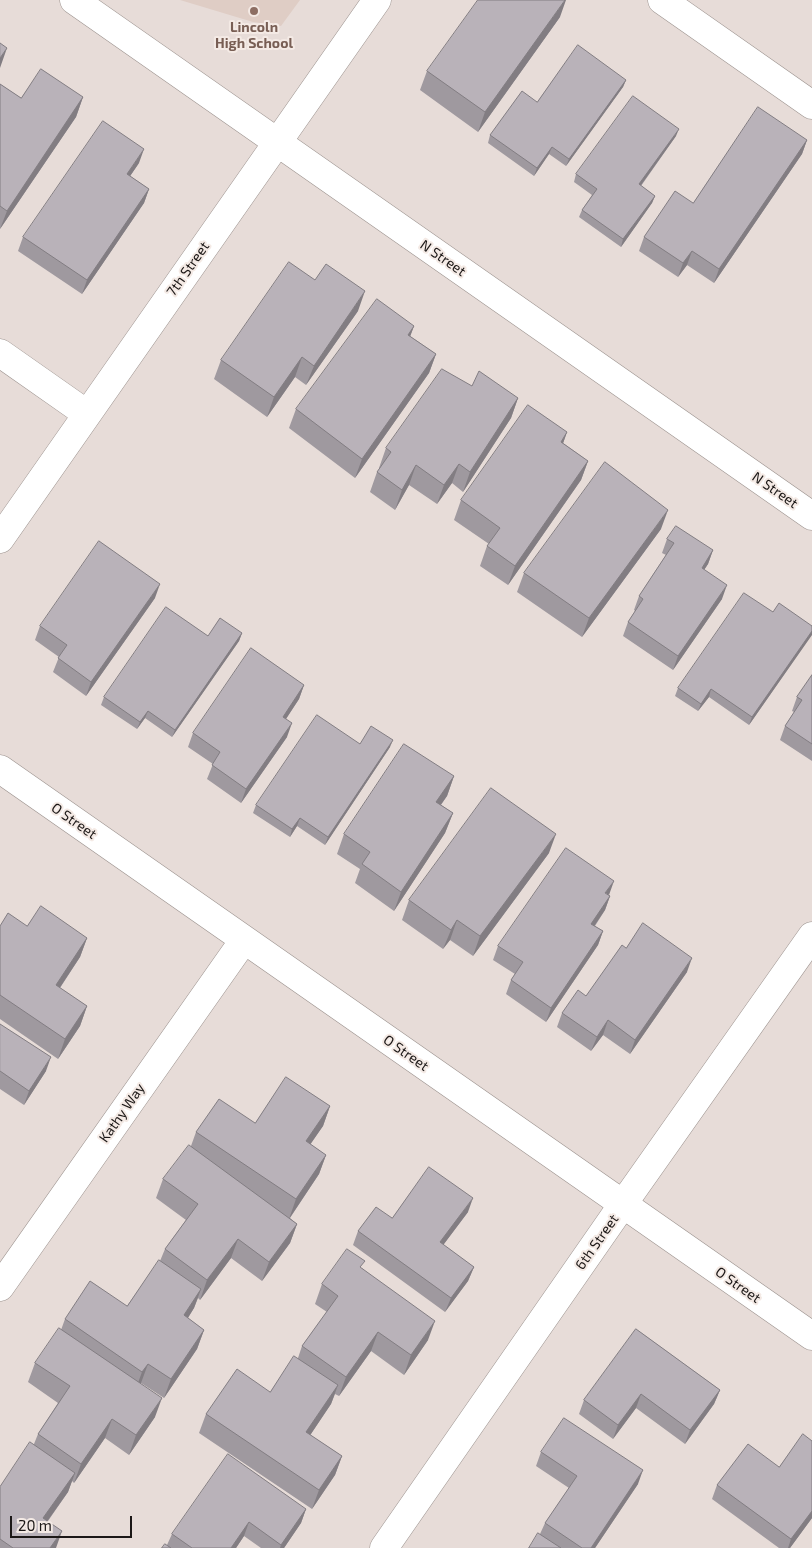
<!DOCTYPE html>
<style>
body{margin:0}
#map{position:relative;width:812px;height:1548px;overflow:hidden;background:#e7dcd8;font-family:"Exo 2",sans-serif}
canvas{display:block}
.scale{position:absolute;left:10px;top:1516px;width:122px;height:22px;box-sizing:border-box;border:2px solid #1c1817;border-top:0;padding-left:6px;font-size:15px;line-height:18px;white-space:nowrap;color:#1c1817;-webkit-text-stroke:4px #f4eae5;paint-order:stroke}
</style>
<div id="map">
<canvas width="812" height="1548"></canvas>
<div class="scale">20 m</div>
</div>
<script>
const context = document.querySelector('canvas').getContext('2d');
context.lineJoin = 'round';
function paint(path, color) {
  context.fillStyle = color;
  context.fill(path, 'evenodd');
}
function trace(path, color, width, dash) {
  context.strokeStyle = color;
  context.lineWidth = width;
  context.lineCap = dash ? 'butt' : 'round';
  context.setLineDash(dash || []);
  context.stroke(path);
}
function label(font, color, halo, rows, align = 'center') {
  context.font = font + ' "Exo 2",sans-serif';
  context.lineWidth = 4;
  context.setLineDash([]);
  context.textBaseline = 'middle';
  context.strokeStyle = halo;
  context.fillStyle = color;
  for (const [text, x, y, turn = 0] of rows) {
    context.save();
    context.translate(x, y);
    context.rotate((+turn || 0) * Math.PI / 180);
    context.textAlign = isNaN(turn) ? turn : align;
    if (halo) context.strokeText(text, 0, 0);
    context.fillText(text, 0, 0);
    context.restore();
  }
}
const built = new Path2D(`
 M180 0H300L281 26 253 22Z`);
const minor = new Path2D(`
 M74 0 812 516
 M662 0 812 105
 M0 353 87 414
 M0 539 377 0
 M0 769 812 1336
 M0 1287 244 940
 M384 1548 623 1204 812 936`);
const wall = new Path2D(`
 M560 17 478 132 420 90 427 71Z
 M626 80 623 87 566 166 549 154 534 176 488 143 490 135 537 102Z
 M0 84 21 98 83 97 76 117 0 229Z
 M676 136 641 186 655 196 652 203 621 247 579 217 582 210 592 195 574 182 576 174Z
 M807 140 802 154 714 283 687 265 678 277 639 251 644 237 693 203Z
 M139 163 130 176 149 189 144 203 82 294 18 251 23 237Z
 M358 311 306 385 295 377 267 417 214 379 221 360Z
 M414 326 410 336 436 354 429 373 355 478 289 428 296 409Z
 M472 386 518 398 511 418 463 492 452 483 437 504 409 485 395 510 370 492 377 472 380 468H379L386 448Z
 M567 432 563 443 588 461 581 480 508 585 480 566 487 546 489 544 454 520 461 500Z
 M661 529 582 637 517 592 524 573Z
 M667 539 713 550 708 564 704 570 722 599 673 670 623 636 628 622 635 611 634 610 639 596 666 555 662 553Z
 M155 598 86 696 53 672 59 657 35 640 40 626Z
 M773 612 812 626V634L749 725 709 697 698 711 675 696 678 688Z
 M242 633 239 641 172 737 145 718 137 729 101 705 104 697 208 636Z
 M812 675V761L780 740 785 726 794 712 792 711 797 697Z
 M304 685 299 699 286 719 287 737 241 803 207 779 213 764 188 747 193 733Z
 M360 744 390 747 325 845 297 826 290 837 253 813 256 805Z
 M454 776 447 796 441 805 453 813 445 833 394 911 355 883 360 869 337 854 344 834Z
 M549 853 473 956 450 940 443 949 402 920 409 900Z
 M609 895 610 896 605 910 595 926 603 931 598 945 546 1022 506 994 511 980 515 974 493 960 498 946Z
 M0 926H27L87 938 80 957 60 988 87 1006 80 1026 58 1059 0 1019Z
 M626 948 687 972 630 1054 603 1035 591 1051 557 1027 562 1013 586 996Z
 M0 1024 46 1071 24 1105 0 1089Z
 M330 1106 323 1126 310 1144 326 1155 319 1174 290 1218 297 1224 290 1243 262 1281 231 1258 200 1300 198 1298 194 1308 188 1318 204 1330 197 1349 164 1398 141 1383V1384L155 1417 129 1455 105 1438 74 1483 72 1481 68 1492 48 1521 56 1548H0V1487L34 1444 38 1434 58 1403 28 1382 35 1363 61 1330 65 1319 127 1306 160 1261 165 1249 186 1220 156 1198 163 1179 191 1146 196 1132 255 1123Z
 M468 1212 443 1245 474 1267 468 1281 445 1312 353 1245 358 1231 392 1218Z
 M362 1268 428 1340 404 1375 371 1351 339 1396 335 1394 331 1404 310 1435 342 1456 335 1475 312 1509 199 1433 206 1414 270 1392 298 1358 302 1346 327 1312 315 1304 322 1284Z
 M636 1329 720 1390 714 1404 685 1444 636 1408 613 1439 579 1414 584 1400Z
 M812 1441V1518L790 1548H779L712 1499 717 1485 779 1467Z
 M541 1452 638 1484 595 1548H529L540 1534 545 1523 569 1488 536 1466Z
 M306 1509 301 1523 284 1548H261L244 1536 236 1548H162L167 1545 172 1534Z`);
const shadedWall = new Path2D(`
 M565 0H566L560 17 478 132 485 112Z
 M7 48 0 68V58Z
 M626 80 623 87 566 166 569 159Z
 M83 97 76 117 0 229 7 211Z
 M679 129 676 136 636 192 639 184Z
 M807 140 802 154 714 283 719 269Z
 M552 147 549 154 534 176 537 168Z
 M144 149 139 163 122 188 127 174Z
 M149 189 144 203 82 294 87 280Z
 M655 196 652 203 621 247 623 239Z
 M692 251 687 265 678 277 683 263Z
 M365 291 358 311 306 385 314 366Z
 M414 326 407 345 408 335Z
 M436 354 429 373 355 478 362 459Z
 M302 357 295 377 267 417 274 397Z
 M518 398 511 418 463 492 470 472Z
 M567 432 560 452 561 442Z
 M588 461 581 480 508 585 515 566Z
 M459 464 452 483 437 504 444 485Z
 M416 465 409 485 395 510 402 490Z
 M668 510 661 529 582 637 589 618Z
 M713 550 708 564 696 582 702 568Z
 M160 584 155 598 86 696 91 682Z
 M727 585 722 599 673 670 678 656Z
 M812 631V635L749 725 752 717Z
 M242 633 239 641 172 737 175 730Z
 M304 685 299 699 278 731 283 717Z
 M711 689 709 697 698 711 701 704Z
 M148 711 145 718 137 729 140 722Z
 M292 723 287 737 241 803 246 789Z
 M393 740 390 747 325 845 328 837Z
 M454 776 447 796 429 821 436 802Z
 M453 813 445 833 394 911 401 892Z
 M300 818 297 826 290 837 292 829Z
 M556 834 549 853 473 956 480 936Z
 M614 881 609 895 605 893Z
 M610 896 605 910 586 938 591 924Z
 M457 920 450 940 443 949 451 930Z
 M603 931 598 945 546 1022 551 1008Z
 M87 938 80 957 49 1004 56 985Z
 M692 958 687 972 630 1054 635 1040Z
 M87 1006 80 1026 58 1059 65 1039Z
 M608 1020 603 1035 591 1051 597 1037Z
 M51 1057 46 1071 24 1105 29 1091Z
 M330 1106 323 1126 299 1161 306 1141Z
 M326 1155 319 1174 289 1219 296 1199Z
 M473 1198 468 1212 435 1256 440 1242Z
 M297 1224 290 1243 262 1281 269 1262Z
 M238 1239 231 1258 200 1300 207 1280Z
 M474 1267 468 1281 445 1312 451 1298Z
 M201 1289 194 1308 177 1335 184 1315Z
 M435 1321 428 1340 404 1375 411 1355Z
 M204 1330 197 1349 164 1398 171 1379Z
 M378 1332 371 1351 339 1396 346 1377Z
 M148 1364 141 1383 135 1391 142 1372Z
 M338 1385 331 1404 299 1452 306 1432Z
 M720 1390 714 1404 685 1444 690 1430Z
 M641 1394 636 1408 613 1439 618 1425Z
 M162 1398 155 1417 129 1455 136 1435Z
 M112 1419 105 1438 74 1483 81 1464Z
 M342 1456 335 1475 312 1509 319 1490Z
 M643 1470 638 1484 595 1548H591Z
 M75 1473 68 1492 36 1537 43 1518Z
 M306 1509 301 1523 284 1548H280L281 1545Z
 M812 1511V1518L790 1548H788L791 1539Z
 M249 1522 244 1536 236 1548H231Z
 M62 1531 56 1548H50Z`);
const building = new Path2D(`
 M478 0H565L485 112 427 71Z
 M0 43 7 48 0 58Z
 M578 45 626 80 569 159 552 147 537 168 490 135 522 91 537 102Z
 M41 69 83 97 7 211 0 206V84L21 98Z
 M633 96 679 129 639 184 655 196 623 239 582 210 597 189 576 174Z
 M758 107 807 140 719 269 692 251 683 263 644 237 675 191 693 203Z
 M103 121 144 149 127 174 149 189 87 280 23 237Z
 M289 262 315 280 326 264 365 291 314 366 302 357 274 397 221 360Z
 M377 299 414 326 408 335 436 354 362 459 296 409Z
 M442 369 472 386 479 371 518 398 470 472 459 464 444 485 416 465 402 490 377 472 391 452 386 448Z
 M528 405 567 432 561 442 588 461 515 566 487 546 500 528 461 500Z
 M605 462 668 510 589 618 524 573Z
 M676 526 713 550 702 568 727 585 678 656 628 622 643 599 639 596 674 543 667 539Z
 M99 541 160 584 91 682 58 658 67 645 40 626Z
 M744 593 773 612 779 603 812 626V631L752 717 711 689 701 704 678 688Z
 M166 607 208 636 220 618 242 633 175 730 148 711 140 722 104 697Z
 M251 648 304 685 283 717 292 723 246 789 212 765 220 752 193 733Z
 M812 675V744L785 726 802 700 797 697Z
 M317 715 360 744 371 726 393 740 328 837 300 818 292 829 256 805Z
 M404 744 454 776 436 802 453 813 401 892 362 864 370 852 344 834Z
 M491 788 556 834 480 936 457 920 451 930 409 900Z
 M566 848 614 881 605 893 610 896 591 924 603 931 551 1008 511 980 523 962 498 946Z
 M41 906 87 938 56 985 87 1006 65 1039 0 995V926L8 913 27 926Z
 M643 923 692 958 635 1040 608 1020 597 1037 562 1013 578 990 586 996 622 945 626 948Z
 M0 1024 51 1057 29 1091 0 1071Z
 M286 1077 330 1106 306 1141 326 1155 296 1199 196 1132 219 1099 255 1123Z
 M189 1145 297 1224 269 1262 238 1239 207 1280 165 1249 198 1204 163 1179Z
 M429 1167 473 1198 440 1242 474 1267 451 1298 358 1231 376 1207 392 1218Z
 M347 1249 365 1261 360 1267 435 1321 411 1355 378 1332 346 1377 302 1346 338 1296 322 1284Z
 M159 1260 201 1289 184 1315 204 1330 171 1379 148 1364 142 1372 65 1319 90 1281 127 1306Z
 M59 1328 162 1398 136 1435 112 1419 81 1464 38 1434 70 1386 35 1363Z
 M636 1329 720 1390 690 1430 641 1394 618 1425 584 1400Z
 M294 1356 338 1385 306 1432 342 1456 319 1490 206 1414 237 1369 270 1392Z
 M564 1418 643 1470 591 1548H582L545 1523 577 1476 541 1452Z
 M803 1434 812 1441V1511L791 1539 717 1485 748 1444 779 1467Z
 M30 1442 75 1473 43 1518 62 1531 50 1548H13L0 1539V1487Z
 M228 1454 306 1509 281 1545 249 1522 231 1548H192L172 1534Z
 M538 1533 561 1548H529Z
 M165 1544 171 1548H162Z`);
const markers = [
 [254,11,5,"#8d6e63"]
];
const educationNames = [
 ["Lincoln",254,27],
 ["High School",254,43]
];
const streetNames = [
 ["N Street",443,258,35],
 ["7th Street",188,269,-55],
 ["N Street",775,490,35],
 ["O Street",74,821,35],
 ["O Street",406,1053,35],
 ["Kathy Way",122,1113,-55],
 ["6th Street",597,1242,-55],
 ["O Street",738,1285,35]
];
paint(built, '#dfcdc5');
trace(minor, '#9c938f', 29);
trace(minor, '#fff', 28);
paint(wall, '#9f999f');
paint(shadedWall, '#827d82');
paint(building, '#b9b2b9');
trace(building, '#827d82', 1);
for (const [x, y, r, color] of markers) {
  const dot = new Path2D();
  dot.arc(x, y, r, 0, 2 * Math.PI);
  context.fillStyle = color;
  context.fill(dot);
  trace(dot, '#f4eae5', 2);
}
label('bold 14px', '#785e54', '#f4eae5', educationNames);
label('14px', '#1c1817', '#f4eae5', streetNames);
</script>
